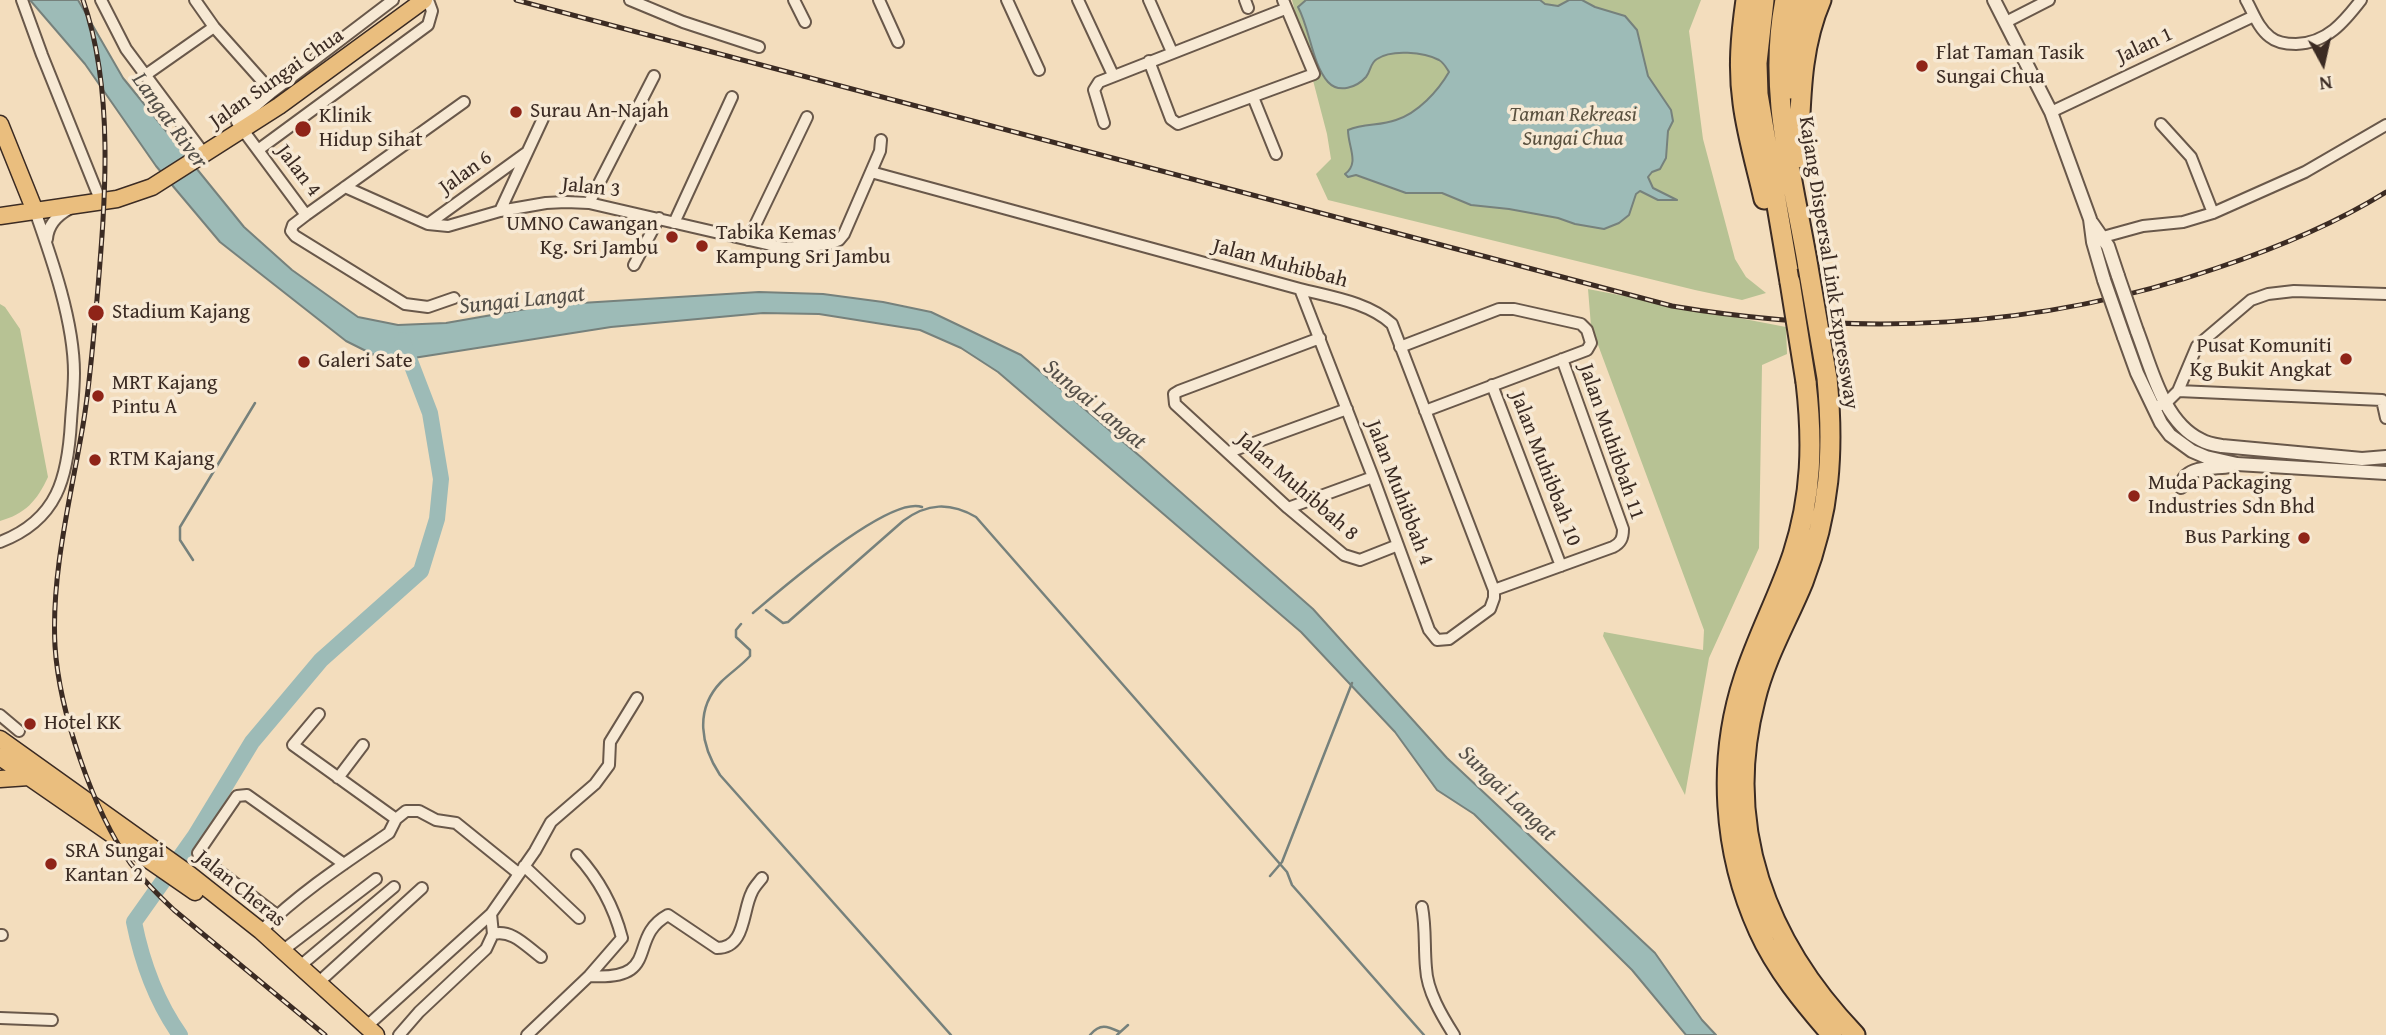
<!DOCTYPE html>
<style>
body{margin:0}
#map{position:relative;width:2386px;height:1035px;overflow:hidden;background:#f3ddbd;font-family:"Gentium Book Plus",serif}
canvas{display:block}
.north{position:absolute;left:2288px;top:28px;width:70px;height:70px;-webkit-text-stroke:5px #f7e9d4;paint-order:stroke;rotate:172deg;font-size:19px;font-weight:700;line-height:28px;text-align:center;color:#3b2b23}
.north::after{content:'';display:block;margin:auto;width:24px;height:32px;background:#3b2b23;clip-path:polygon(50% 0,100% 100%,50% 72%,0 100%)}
</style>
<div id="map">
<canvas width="2386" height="1035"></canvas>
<div class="north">N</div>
</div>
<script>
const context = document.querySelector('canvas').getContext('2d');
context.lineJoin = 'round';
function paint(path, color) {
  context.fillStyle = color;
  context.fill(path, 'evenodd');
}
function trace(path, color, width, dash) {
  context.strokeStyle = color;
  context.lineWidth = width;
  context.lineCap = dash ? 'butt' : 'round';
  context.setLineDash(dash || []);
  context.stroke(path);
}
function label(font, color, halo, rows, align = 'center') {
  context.font = font + ' "Gentium Book Plus",serif';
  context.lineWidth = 7;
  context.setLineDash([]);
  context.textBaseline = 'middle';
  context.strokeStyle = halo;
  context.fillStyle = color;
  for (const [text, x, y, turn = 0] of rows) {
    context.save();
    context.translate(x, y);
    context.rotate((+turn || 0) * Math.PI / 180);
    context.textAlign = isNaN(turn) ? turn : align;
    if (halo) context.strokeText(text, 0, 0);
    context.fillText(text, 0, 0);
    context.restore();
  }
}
const green = new Path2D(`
 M1292 0H1701L1689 31 1703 139 1735 259 1746 277 1766 293 1742 300 1695 290 1328 200 1316 174 1331 159 1327 134Z
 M1588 289 1786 327 1787 354 1762 365 1759 548 1709 658 1685 795 1603 636 1604 632 1703 650 1704 630 1591 326Z
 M0 304 5 307 20 329 48 477C37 501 25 514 0 521Z`);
const water = new Path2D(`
 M30 0H78L123 78 244 227 292 270 358 317 398 325 446 323 549 305 759 292 823 294 883 302 931 312 1021 355 1142 458 1313 609 1447 758 1655 953 1702 1020 1716 1035H1686L1632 970 1474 814 1437 790 1395 732 1301 632 998 372 961 348 920 330 819 314 763 313 611 327 388 362 346 341 220 242 156 166 85 64Z
 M1306 0H1540L1545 4 1558 6 1569 0H1582L1595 7 1625 16 1637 30 1648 76 1671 110 1673 121 1668 131 1666 158 1660 169 1652 172 1648 177 1653 188 1677 200H1658L1640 191 1636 194 1629 215 1619 223 1604 229 1575 224 1558 218 1509 209 1471 205 1442 193H1406L1356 175 1348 177 1345 174C1360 163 1348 147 1348 130 1364 123 1380 126 1396 120 1418 113 1438 91 1449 72 1446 67 1444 63 1439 60 1424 52 1391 49 1377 59 1370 63 1371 71 1366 77 1357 87 1339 94 1328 82 1312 64 1310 29 1298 7Z`);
const stream = new Path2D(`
 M193 560 180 540V527L255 403
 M766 610 783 623 788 622 903 521C927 503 950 502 976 517L1280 864 1287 872 1292 885 1424 1035
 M753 613C780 590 889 495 922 507
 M741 624 736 630V637L750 650V656C741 666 730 673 721 682 694 710 701 746 720 775L951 1035
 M1270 876 1282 862 1352 683
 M1090 1035C1100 1023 1107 1026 1120 1032
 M1117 1035 1128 1025`);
const river = new Path2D(`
 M180 1035C156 1001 142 962 134 922L195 836 252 742 321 660 421 571 437 519 441 479 430 413 402 340`);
const minor = new Path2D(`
 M22 0 42 55 101 202
 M101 0 126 49 205 155
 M195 0 214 27 272 92
 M630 0 683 22 759 47
 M794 0 805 22
 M879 0 898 42
 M1007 0 1039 70
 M1078 0 1113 75
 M1149 0 1172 52
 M1245 0 1248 8
 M2246 0C2253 12 2258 28 2270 37 2277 43 2286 44 2296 44 2327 43 2344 22 2361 0
 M2006 22 2049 0
 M1149 61 1171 119 1178 124 1314 74 1283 0
 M147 74 214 27
 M1253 97 1276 154
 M2051 112 2254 16
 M1104 123 1094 90 1099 82 1285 9
 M2161 124 2191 157 2213 213
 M258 150 428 25 432 11 428 0
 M871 172 1300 289C1331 297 1368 302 1392 324L1494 590V598L1490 609 1449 639 1437 640 1429 630 1373 477 1300 289
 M345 187 428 224 448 226 500 211 546 203 566 202 589 203 784 248 829 244 839 240 844 234 880 151 881 140
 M589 203 654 76
 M500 211 546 112
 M306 215 237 122 272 92 393 0
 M674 223 732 97
 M428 224 526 153
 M2103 237 2143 226 2183 222 2213 213 2305 172 2386 125
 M47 239C48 225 56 216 69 209
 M748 240 807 117
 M634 265 659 218
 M454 298 428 307 405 304 295 236 291 231 293 225 306 215 464 102
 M1320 338 1179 391 1174 394 1175 404 1288 508 1344 555 1360 560 1398 545
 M1400 347 1499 309H1514L1581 324 1587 330 1591 343 1587 350 1425 411
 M1492 385 1561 566
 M2178 391 2382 400 2386 418
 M2158 406 2166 403 2178 391 2197 346 2251 300 2268 294 2294 291 2386 294
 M1229 452 1347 409
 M1288 508 1373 477
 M0 542C58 520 68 477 71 421 72 405 74 389 74 373 74 322 52 259 35 211
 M1494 590 1613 547C1621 543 1623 538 1623 529L1562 359
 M319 714 293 745 396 819
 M0 715 19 731
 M338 778 363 745
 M524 866 579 918
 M1422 907C1426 928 1424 947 1426 968 1427 991 1442 1016 1454 1035
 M277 915 199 856 198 853 237 796 247 795 344 864
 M261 931C299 893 345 863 389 833L396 819 406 811H419L436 820 456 823 518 873
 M493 934C512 929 526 946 541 957
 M0 935H2
 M282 951 376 879
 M300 966 394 887
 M589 976C663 981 626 938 668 915L717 948C746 948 742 911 752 892 754 887 759 882 762 878
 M319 982 422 888
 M0 1018 52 1020
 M367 1026 491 914
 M399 1035 419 1012 486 949 493 934 491 914 535 851 551 822 595 784 609 765 610 742 637 698
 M527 1035 589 976 622 938C614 907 598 878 577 855`);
const tertiary = new Path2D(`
 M1994 0 2051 112 2090 219 2093 242 2104 280
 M2092 223 2108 246 2118 276
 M2137 331C2151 367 2163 422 2201 440 2208 444 2216 445 2222 446L2362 459 2386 457
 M2124 337 2137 373 2161 423 2170 435 2192 451 2206 457 2237 464 2386 473
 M2181 487C2184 465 2213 469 2230 466`);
const primary = new Path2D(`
 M0 124 35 211
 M0 216 117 199 152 187 279 106 424 0
 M0 739 189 874 261 931 376 1035
 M0 757 195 892
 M0 779 29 777`);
const motorway = new Path2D(`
 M1746 0C1741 35 1738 68 1743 103 1747 135 1757 168 1764 199
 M1764 0 1757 63 1758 94 1790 282
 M1785 0C1767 91 1793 178 1808 267
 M1790 89 1792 57 1804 0
 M1798 158C1801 104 1799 51 1821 0
 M1827 378C1834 452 1830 512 1803 582 1787 621 1765 658 1755 700 1722 827 1766 942 1855 1035
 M1806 382C1813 442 1812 495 1793 554 1779 596 1758 635 1744 678 1717 760 1723 852 1759 931 1776 969 1805 1004 1832 1035`);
const rail = new Path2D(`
 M83 0C115 92 105 204 97 299 93 341 90 384 83 425 71 496 51 574 55 646 59 711 93 811 131 864 144 881 159 896 174 910L325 1035
 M516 0 1672 306C1858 337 2038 330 2217 268 2276 248 2333 225 2386 192`);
const tertiaryBridge = new Path2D(`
 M2118 276 2137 331
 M2104 280 2124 337`);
const motorwayBridge = new Path2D(`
 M1808 267 1827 378
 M1790 282 1806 382`);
const markers = [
 [1922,66,7,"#8f2418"],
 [516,112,7,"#8f2418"],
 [303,129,9,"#8f2418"],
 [672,237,7,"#8f2418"],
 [702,246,7,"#8f2418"],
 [96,313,9,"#8f2418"],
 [2346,359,7,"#8f2418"],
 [304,362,7,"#8f2418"],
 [98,396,7,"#8f2418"],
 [95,460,7,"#8f2418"],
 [2134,496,7,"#8f2418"],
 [2304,538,7,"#8f2418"],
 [30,724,7,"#8f2418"],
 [51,864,7,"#8f2418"]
];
const streetNames = [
 ["Jalan 1",2145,46,-25],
 ["Jalan Sungai Chua",277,79,-35],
 ["Jalan 4",298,171,53],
 ["Jalan 6",466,173,-36],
 ["Jalan 3",591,188,6],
 ["Kajang Dispersal Link Expressway",1828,263,81],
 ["Jalan Muhibbah",1280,264,15],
 ["Jalan Muhibbah 11",1611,442,71],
 ["Jalan Muhibbah 10",1545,469,69],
 ["Jalan Muhibbah 8",1297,487,41],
 ["Jalan Muhibbah 4",1399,493,69],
 ["Jalan Cheras",240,889,39]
];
const poiNames = [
 ["Flat Taman Tasik",1936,54],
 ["Sungai Chua",1936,78],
 ["Surau An-Najah",530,112],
 ["Klinik",319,117],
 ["Hidup Sihat",319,141],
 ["UMNO Cawangan",658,225,"right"],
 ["Kg. Sri Jambu",658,249,"right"],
 ["Tabika Kemas",716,234],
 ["Kampung Sri Jambu",716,258],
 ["Stadium Kajang",112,313],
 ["Pusat Komuniti",2332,347,"right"],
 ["Kg Bukit Angkat",2332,371,"right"],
 ["Galeri Sate",318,362],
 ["MRT Kajang",112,384],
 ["Pintu A",112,408],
 ["RTM Kajang",109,460],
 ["Muda Packaging",2148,484],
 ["Industries Sdn Bhd",2148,508],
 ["Bus Parking",2290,538,"right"],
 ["Hotel KK",44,724],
 ["SRA Sungai",65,852],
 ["Kantan 2",65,876]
];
const parkNames = [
 ["Taman Rekreasi",1573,116],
 ["Sungai Chua",1573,140]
];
const waterNames = [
 ["Langat River",169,121,54],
 ["Sungai Langat",522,301,-6],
 ["Sungai Langat",1094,405,40],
 ["Sungai Langat",1507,794,44]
];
paint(green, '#b7c294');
paint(water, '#9dbbb7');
trace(water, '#76817c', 2);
trace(stream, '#76817c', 2.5);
trace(river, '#9dbbb7', 16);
trace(minor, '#69584a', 14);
trace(tertiary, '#69584a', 16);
trace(primary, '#3b2b23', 19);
trace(motorway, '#3b2b23', 23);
trace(minor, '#f7e9d4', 10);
trace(tertiary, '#f7e9d4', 12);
trace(primary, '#eabe7e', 16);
trace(motorway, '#eabe7e', 19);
trace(rail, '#3b2b23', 5);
trace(rail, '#f7e9d4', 2.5, [8]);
trace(tertiaryBridge, '#69584a', 16, []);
trace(motorwayBridge, '#3b2b23', 23, []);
trace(tertiaryBridge, '#f7e9d4', 12);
trace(motorwayBridge, '#eabe7e', 19);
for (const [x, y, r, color] of markers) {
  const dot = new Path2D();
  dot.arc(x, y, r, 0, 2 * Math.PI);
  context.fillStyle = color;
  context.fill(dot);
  trace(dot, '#f7e9d4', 2.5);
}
label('21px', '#3b2b23', '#f7e9d4', streetNames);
label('21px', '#3b2b23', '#f7e9d4', poiNames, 'left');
label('italic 21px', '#5a513f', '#f7e9d4', parkNames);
label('italic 23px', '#544f48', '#f7e9d4', waterNames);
</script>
